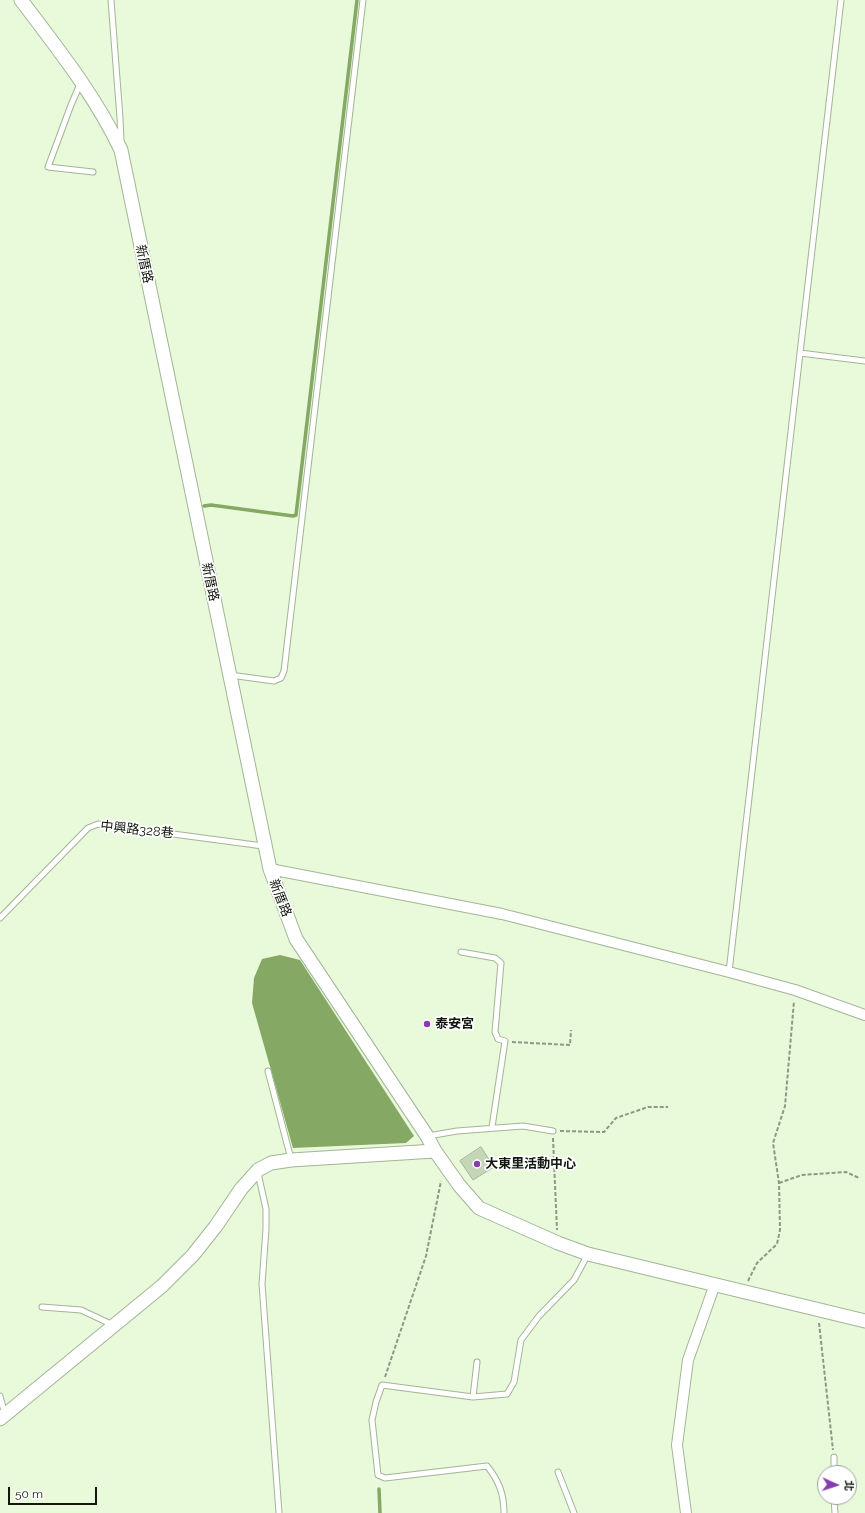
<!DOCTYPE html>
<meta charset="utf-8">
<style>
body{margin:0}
#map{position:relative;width:865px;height:1513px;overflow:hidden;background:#e9fadb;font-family:Raleway,"Noto Sans TC",sans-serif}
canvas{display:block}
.north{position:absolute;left:817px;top:1465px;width:40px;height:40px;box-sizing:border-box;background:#fff;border:1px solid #a0a29e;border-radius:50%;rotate:93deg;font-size:11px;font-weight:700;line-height:16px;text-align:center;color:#11170d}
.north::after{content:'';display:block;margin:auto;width:14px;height:18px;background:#873daf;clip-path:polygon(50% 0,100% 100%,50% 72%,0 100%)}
.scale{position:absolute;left:8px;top:1487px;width:89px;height:18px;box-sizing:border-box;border:2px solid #11170d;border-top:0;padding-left:5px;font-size:12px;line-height:14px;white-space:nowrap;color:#11170d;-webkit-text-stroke:3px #fff;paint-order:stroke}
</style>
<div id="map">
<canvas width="865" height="1513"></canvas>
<div class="north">北</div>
<div class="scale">50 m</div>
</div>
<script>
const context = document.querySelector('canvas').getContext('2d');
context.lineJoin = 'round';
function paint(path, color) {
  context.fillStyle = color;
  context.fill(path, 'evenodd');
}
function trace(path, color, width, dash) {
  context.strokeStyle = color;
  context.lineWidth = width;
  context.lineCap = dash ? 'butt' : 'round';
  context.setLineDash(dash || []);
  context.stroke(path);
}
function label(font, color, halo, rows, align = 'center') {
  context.font = font + ' Raleway,"Noto Sans TC",sans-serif';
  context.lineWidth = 3.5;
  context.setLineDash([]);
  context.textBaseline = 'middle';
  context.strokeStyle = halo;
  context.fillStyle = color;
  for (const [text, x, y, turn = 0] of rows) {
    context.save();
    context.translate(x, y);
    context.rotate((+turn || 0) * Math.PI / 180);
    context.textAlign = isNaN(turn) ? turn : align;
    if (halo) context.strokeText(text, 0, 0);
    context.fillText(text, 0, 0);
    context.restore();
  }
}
const water = new Path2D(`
 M280 955 300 960 414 1136 406 1143 293 1148 252 1003 254 978 262 959Z`);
const stream = new Path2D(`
 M204 506 211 505 293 516 296 515 357 0
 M379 1489 380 1513`);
const building = new Path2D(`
 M481 1147 494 1167 473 1180 460 1161Z`);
const path = new Path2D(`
 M512 1042 570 1045 571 1030
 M560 1131 604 1132 616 1118 648 1107H668
 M553 1138 557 1230
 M779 1183 802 1175 846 1172 859 1178
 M748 1281 757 1263 777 1244 780 1230 779 1183 773 1143 785 1106 794 1001
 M819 1323 833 1450
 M385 1377 426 1256 441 1181`);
const service = new Path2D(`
 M111 0 120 118 121 141
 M81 82 71 105 48 167 93 172
 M800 353 865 361
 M230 675 274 681 281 678 284 671 363 0
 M0 918 88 828 98 824 263 846
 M461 952 495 958 501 963 495 1032 498 1039 505 1041 492 1127
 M729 972 800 353 841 0
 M268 1071 291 1159
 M428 1136 457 1131 523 1126 553 1131
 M258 1173 266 1209V1229L262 1284 279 1513
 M42 1307 81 1310 113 1325
 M0 1396 5 1415
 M473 1397 477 1362
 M834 1457V1473
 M558 1472 574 1513
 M834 1497 835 1513
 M504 1513C504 1494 499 1481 487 1466L385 1478 378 1475 372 1420 376 1402 382 1385 473 1397 507 1394 514 1382 521 1340 539 1316 574 1280 588 1254`);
const minor = new Path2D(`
 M270 869 502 914 729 972 795 990 865 1015
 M686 1513 677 1445 688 1360 715 1284`);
const tertiary = new Path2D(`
 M21 0C57 48 95 95 121 150L270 869 296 939 427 1136 435 1151
 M0 1419 162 1286 193 1255 216 1226 241 1189 258 1170 271 1163 291 1160 435 1151 459 1185 479 1208 558 1243 588 1254 865 1321`);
const markers = [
 [427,1024,4,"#873daf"],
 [477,1164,4,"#873daf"]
];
const streetNames = [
 ["新厝路",144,264,78],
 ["新厝路",210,582,78],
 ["中興路328巷",137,830,6],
 ["新厝路",280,898,69]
];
const poiNames = [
 ["泰安宮",435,1024],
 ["大東里活動中心",485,1164]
];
paint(water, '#85a964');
trace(stream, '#85a964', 3.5);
paint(building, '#c5d5b8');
trace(building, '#a5b598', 1);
trace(service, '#a4b497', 7);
trace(minor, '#a4b497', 12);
trace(tertiary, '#a4b497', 15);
trace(path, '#8d9983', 2, [4, 2]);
trace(service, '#fff', 5);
trace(minor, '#fff', 10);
trace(tertiary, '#fff', 13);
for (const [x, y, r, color] of markers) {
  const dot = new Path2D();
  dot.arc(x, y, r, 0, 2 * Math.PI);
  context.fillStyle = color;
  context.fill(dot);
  trace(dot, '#fff', 1.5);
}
label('13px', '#11170d', '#fff', streetNames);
label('bold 13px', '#11170d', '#fff', poiNames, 'left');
</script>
